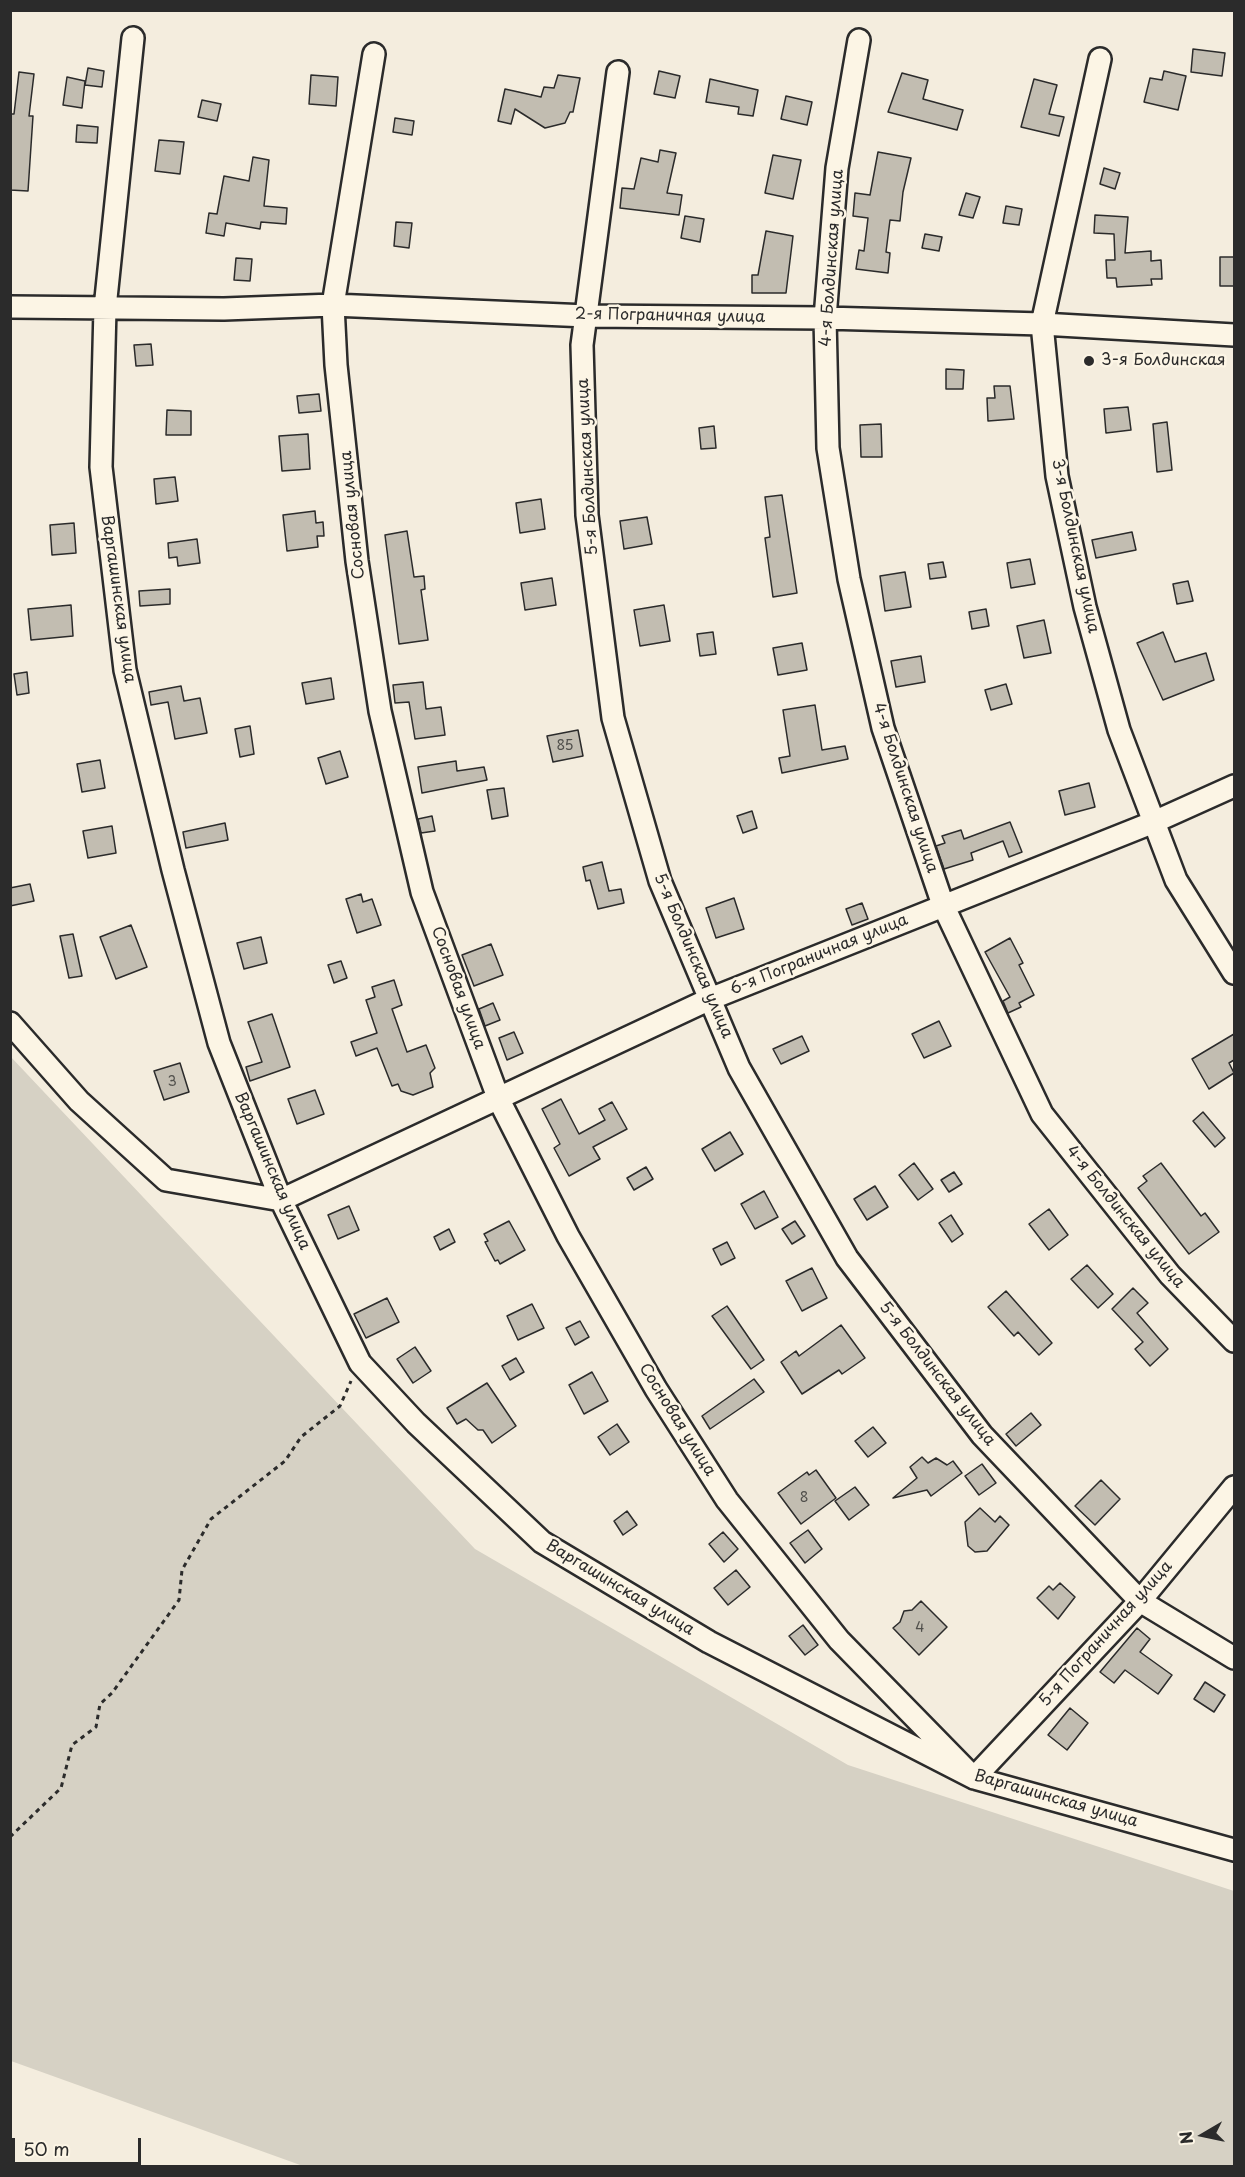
<!DOCTYPE html>
<meta charset="utf-8">
<style>
body{margin:0}
#map{position:relative;width:1245px;height:2177px;overflow:hidden;background:#f4edde;font-family:"Playpen Sans",sans-serif}
canvas{display:block}
.frame{position:absolute;inset:0;border:12px solid #2b2b2b;pointer-events:none}
.north{position:absolute;left:1173px;top:2105px;width:60px;height:60px;-webkit-text-stroke:4px #fcf5e5;paint-order:stroke;rotate:261deg;font-size:16px;font-weight:700;line-height:24px;text-align:center;color:#2b2b2b}
.north::after{content:'';display:block;margin:auto;width:21px;height:27px;background:#2b2b2b;clip-path:polygon(50% 0,100% 100%,50% 72%,0 100%)}
.scale{position:absolute;left:12px;top:2138px;width:129px;height:27px;box-sizing:border-box;border:3px solid #2b2b2b;border-top:0;padding-left:8px;font-size:18px;line-height:21px;white-space:nowrap;color:#2b2b2b;-webkit-text-stroke:4px #fcf5e5;paint-order:stroke}
</style>
<div id="map">
<canvas width="1245" height="2177"></canvas>
<div class="frame"></div>
<div class="north">N</div>
<div class="scale">50 m</div>
</div>
<script>
const context = document.querySelector('canvas').getContext('2d');
context.lineJoin = 'round';
function paint(path, color) {
  context.fillStyle = color;
  context.fill(path, 'evenodd');
}
function trace(path, color, width, dash) {
  context.strokeStyle = color;
  context.lineWidth = width;
  context.lineCap = dash ? 'butt' : 'round';
  context.setLineDash(dash || []);
  context.stroke(path);
}
function label(font, color, halo, rows, align = 'center') {
  context.font = font + ' "Playpen Sans",sans-serif';
  context.lineWidth = 5;
  context.setLineDash([]);
  context.textBaseline = 'middle';
  context.strokeStyle = halo;
  context.fillStyle = color;
  for (const [text, x, y, turn = 0] of rows) {
    context.save();
    context.translate(x, y);
    context.rotate((+turn || 0) * Math.PI / 180);
    context.textAlign = isNaN(turn) ? turn : align;
    if (halo) context.strokeText(text, 0, 0);
    context.fillText(text, 0, 0);
    context.restore();
  }
}
const green = new Path2D(`
 M10 1056 475 1549 848 1765 1234 1891V2166H303L11 2061Z`);
const building = new Path2D(`
 M1193 49 1225 53 1222 76 1191 72Z
 M88 68 104 71 102 87 85 85Z
 M659 71 680 76 675 98 654 94Z
 M1164 71 1186 76 1178 110 1144 102 1150 78 1162 80Z
 M19 72 34 74 29 116H33L28 191 10 190V114H14Z
 M902 73 928 80 923 99 963 110 957 130 888 112Z
 M311 75 338 77 336 106 309 104Z
 M558 75 580 78 573 112H570L565 123 545 128 515 109 511 124 498 121 505 89 541 97 544 87 554 88Z
 M67 77 85 81 82 108 63 105Z
 M710 79 758 90 753 116 738 114 739 107 706 102Z
 M1034 79 1057 85 1049 114 1064 117 1059 136 1021 127Z
 M786 96 812 102 807 125 781 119Z
 M202 100 221 104 217 121 198 117Z
 M395 118 414 121 412 135 393 132Z
 M77 125 98 127 97 143 76 142Z
 M159 140 184 142 180 174 155 171Z
 M660 150 676 153 667 193 682 195 679 215 620 208 622 188 634 189 641 158 658 162Z
 M878 152 911 158 903 192 900 221 890 220 886 252 890 253 888 273 856 269 859 250 864 251 868 218 853 216 855 193 870 195Z
 M773 155 801 160 793 199 765 193Z
 M253 157 269 160 264 206 287 208 286 224 261 222 260 229 226 223 224 236 206 233 209 213 217 214 224 176 249 181Z
 M1104 168 1120 173 1115 189 1100 184Z
 M966 193 980 197 973 218 959 215Z
 M1006 206 1022 209 1019 225 1003 223Z
 M1095 215 1128 217 1125 253 1151 251V261L1161 260 1162 279H1151L1152 285 1117 287 1116 278H1107L1106 260H1115L1114 234 1094 233Z
 M685 216 704 219 700 242 681 238Z
 M396 222 412 223 409 248 394 246Z
 M766 231 793 236 786 293H752V275H758Z
 M925 234 942 237 939 251 922 248Z
 M1220 257H1234V286H1220Z
 M236 258 252 259 250 281 234 280Z
 M151 344 153 365 136 366 134 345Z
 M946 369 964 370 963 389H946Z
 M994 386H1010L1014 419 988 421 987 398H995Z
 M319 394 321 411 299 413 297 396Z
 M1128 407 1131 430 1106 433 1104 409Z
 M167 410 191 411V435H166Z
 M1167 422 1172 470 1157 472 1153 424Z
 M881 424 882 457H861L860 425Z
 M714 426 716 448 701 449 699 428Z
 M308 434 310 469 282 471 279 436Z
 M175 477 178 501 156 504 154 479Z
 M782 495 797 593 773 597 765 538 770 537 765 497Z
 M541 499 545 529 520 533 516 503Z
 M315 511 316 523 323 522 324 536H317L318 547 287 551 283 515Z
 M647 517 652 544 624 549 620 521Z
 M74 523 76 553 52 555 50 525Z
 M407 531 414 577 424 576 425 589 421 590 428 640 399 644 385 535Z
 M1132 532 1136 550 1096 558 1092 540Z
 M197 539 200 563 178 566 177 557 169 558 168 543Z
 M1030 559 1035 584 1011 588 1007 563Z
 M943 562 946 577 930 579 928 564Z
 M905 572 911 607 885 611 880 576Z
 M552 578 556 605 525 610 521 583Z
 M1188 581 1193 601 1177 604 1173 584Z
 M170 589V604L140 606 139 591Z
 M71 605 73 636 31 640 28 609Z
 M664 605 670 641 640 646 634 610Z
 M986 609 989 626 972 629 969 612Z
 M1044 620 1051 653 1024 658 1017 626Z
 M713 632 716 654 700 656 697 634Z
 M1163 632 1175 662 1206 653 1214 680 1163 700 1137 643Z
 M802 643 807 670 778 675 773 648Z
 M921 656 925 682 896 687 891 661Z
 M27 672 29 693 17 695 14 674Z
 M331 678 334 699 306 704 302 683Z
 M423 682 426 709 441 707 445 735 415 739 409 702 395 703 393 685Z
 M1006 684 1012 704 991 710 985 690Z
 M181 686 184 701 200 698 207 733 175 739 168 702 151 705 149 692Z
 M815 705 822 750 845 746 848 759 782 773 779 758 790 756 783 710Z
 M250 726 254 754 240 757 235 729Z
 M578 730 583 756 553 762 547 736Z
 M340 751 348 777 326 784 318 758Z
 M100 760 105 788 82 792 77 764Z
 M456 761 457 771 484 767 487 780 422 793 418 767Z
 M1089 783 1095 807 1065 815 1059 791Z
 M504 788 508 816 492 819 487 790Z
 M752 811 757 828 743 833 737 816Z
 M432 816 435 831 421 833 418 819Z
 M1010 822 1022 852 1009 857 1003 841 971 853 973 860 944 869 936 846 945 843 942 836 961 830 964 839Z
 M225 823 228 840 186 848 183 832Z
 M112 826 116 853 88 858 83 831Z
 M602 862 609 891 621 889 624 903 598 909 590 880 586 881 583 867Z
 M30 884 34 901 10 906V888Z
 M361 894 363 902 372 899 381 925 357 933 346 899Z
 M734 898 744 929 716 938 706 908Z
 M862 903 868 919 852 925 846 909Z
 M131 925 147 967 116 979 100 937Z
 M73 934 82 976 69 978 60 936Z
 M261 937 267 963 244 969 237 943Z
 M1010 938 1023 963 1019 965 1034 995 1019 1003 1021 1007 1008 1013 1003 1001 1010 997 985 952Z
 M491 944 503 975 474 986 462 955Z
 M341 961 347 978 334 983 328 965Z
 M394 980 402 1005 392 1009 407 1052 426 1045 435 1068 430 1073 433 1087 413 1095 401 1091 398 1084 392 1086 377 1048 356 1056 351 1042 377 1033 366 1000 375 997 372 987Z
 M493 1003 500 1020 485 1026 479 1009Z
 M272 1014 290 1067 250 1081 246 1067 262 1062 248 1022Z
 M939 1021 951 1046 924 1058 912 1034Z
 M514 1032 523 1053 507 1060 499 1038Z
 M1234 1034V1060L1229 1063 1234 1073 1209 1089 1192 1059Z
 M802 1036 809 1051 781 1064 773 1049Z
 M180 1063 189 1092 164 1100 154 1071Z
 M315 1090 324 1114 297 1124 288 1099Z
 M561 1099 579 1134 605 1120 599 1109 612 1102 627 1129 593 1147 600 1159 569 1176 554 1148 560 1144 542 1109Z
 M1203 1112 1225 1138 1215 1147 1193 1121Z
 M730 1132 743 1154 715 1171 702 1149Z
 M914 1163 933 1189 918 1200 899 1175Z
 M1161 1163 1201 1216 1205 1213 1219 1232 1189 1254 1138 1188 1147 1181 1143 1176Z
 M646 1167 653 1179 634 1190 627 1178Z
 M954 1172 962 1184 949 1192 941 1180Z
 M875 1186 888 1207 867 1220 854 1199Z
 M764 1191 778 1217 755 1229 741 1204Z
 M349 1206 359 1230 338 1239 328 1215Z
 M1049 1209 1068 1235 1049 1250 1029 1224Z
 M951 1215 963 1234 952 1242 939 1223Z
 M509 1221 525 1250 500 1264 498 1260 495 1261 485 1242 488 1241 484 1234Z
 M795 1221 805 1236 792 1244 782 1229Z
 M449 1229 455 1242 440 1250 434 1237Z
 M727 1242 735 1258 721 1265 713 1249Z
 M1087 1265 1113 1294 1098 1308 1071 1279Z
 M812 1268 827 1298 802 1311 786 1281Z
 M1133 1288 1148 1303 1137 1313 1168 1349 1150 1366 1135 1349 1143 1342 1112 1309Z
 M1006 1291 1052 1343 1039 1355 1018 1332 1014 1336 988 1307Z
 M387 1298 399 1322 366 1338 354 1314Z
 M532 1304 544 1328 518 1340 507 1316Z
 M727 1306 764 1360 751 1369 712 1316Z
 M580 1321 589 1337 575 1345 566 1328Z
 M841 1325 865 1358 842 1374 839 1370 802 1394 781 1362 796 1351 799 1356Z
 M415 1347 431 1371 413 1383 397 1359Z
 M516 1358 524 1372 510 1380 502 1366Z
 M592 1372 608 1401 584 1414 569 1385Z
 M754 1379 764 1392 710 1429 702 1416Z
 M487 1383 516 1426 492 1443 483 1430H478L466 1419 457 1424 447 1408Z
 M1031 1413 1041 1425 1016 1446 1006 1434Z
 M617 1424 629 1442 610 1455 598 1437Z
 M873 1427 886 1443 868 1457 855 1441Z
 M922 1457 928 1463 936 1458 947 1465 953 1461 962 1473 931 1496 927 1490 893 1498 917 1478 910 1467Z
 M982 1464 996 1483 979 1495 965 1476Z
 M816 1470 836 1498 801 1524 778 1493 807 1472 809 1475Z
 M1101 1480 1120 1499 1095 1525 1075 1506Z
 M855 1487 869 1505 849 1520 835 1501Z
 M980 1508 995 1522 1000 1516 1009 1525 987 1551 975 1552 968 1546 965 1522Z
 M627 1511 637 1525 623 1535 614 1521Z
 M808 1530 822 1549 805 1563 790 1543Z
 M723 1532 738 1549 724 1562 709 1544Z
 M736 1570 750 1587 728 1605 714 1588Z
 M1060 1583 1075 1597 1058 1619 1037 1598 1049 1586 1053 1590Z
 M921 1601 947 1627 919 1655 893 1628 900 1622 904 1611 912 1610Z
 M803 1625 818 1645 805 1655 789 1636Z
 M1137 1628 1150 1639 1140 1652 1172 1675 1158 1694 1125 1670 1114 1683 1100 1672Z
 M1205 1682 1225 1695 1214 1712 1194 1699Z
 M1070 1708 1088 1723 1067 1750 1048 1735Z`);
const path = new Path2D(`
 M10 1837 61 1788 72 1745 96 1727 100 1704 112 1693 179 1600 182 1570 211 1519 285 1461 301 1437 340 1406 351 1381`);
const minor = new Path2D(`
 M133 38 105 308 101 467 125 670 173 870 219 1043 281 1200 360 1363 416 1423 542 1542 709 1642 974 1778 1234 1850
 M859 40 837 168 825 318 828 448 849 579 883 728 943 905 1042 1114 1170 1275 1234 1341
 M374 54 333 305 336 365 357 561 380 711 422 892 499 1100 568 1236 656 1389 727 1500 839 1640 974 1778 1140 1601 1234 1487
 M1100 59 1042 324 1057 476 1085 607 1119 730 1176 880 1234 973
 M618 72 582 345 587 515 613 718 660 881 739 1068 847 1258 982 1435 1140 1601 1234 1658
 M10 307 224 309 333 305 587 316 825 318 1042 324 1234 335
 M10 1023 79 1101 166 1180 281 1200 710 999 1154 822 1234 786`);
const markers = [
 [1089,361,6,"#2b2b2b"]
];
const numberNames = [
 ["85",565,746],
 ["3",172,1082],
 ["8",804,1498],
 ["4",920,1628]
];
const streetNames = [
 ["4-я Болдинская улица",832,258,-86],
 ["2-я Пограничная улица",670,316,1],
 ["5-я Болдинская улица",588,467,-93],
 ["Сосновая улица",353,515,-96],
 ["3-я Болдинская улица",1075,546,78],
 ["Варгашинская улица",118,599,82],
 ["4-я Болдинская улица",905,788,72],
 ["6-я Пограничная улица",819,955,-22],
 ["5-я Болдинская улица",693,956,67],
 ["Сосновая улица",458,988,70],
 ["Варгашинская улица",272,1171,67],
 ["4-я Болдинская улица",1125,1217,51],
 ["5-я Болдинская улица",937,1374,52],
 ["Сосновая улица",677,1420,58],
 ["Варгашинская улица",620,1588,31],
 ["5-я Пограничная улица",1106,1634,-48],
 ["Варгашинская улица",1056,1799,16]
];
const poiNames = [
 ["3-я Болдинская",1101,361]
];
paint(green, '#d6d1c4');
paint(building, '#c2bdb1');
trace(building, '#2b2b2b', 1.5);
trace(minor, '#2b2b2b', 26);
trace(path, '#2b2b2b', 3, [4.5, 4.5]);
trace(minor, '#fcf5e5', 21);
for (const [x, y, r, color] of markers) {
  const dot = new Path2D();
  dot.arc(x, y, r, 0, 2 * Math.PI);
  context.fillStyle = color;
  context.fill(dot);
  trace(dot, '#fcf5e5', 2);
}
label('14px', '#51504c', null, numberNames);
label('16px', '#2b2b2b', '#fcf5e5', streetNames);
label('16px', '#2b2b2b', '#fcf5e5', poiNames, 'left');
</script>
